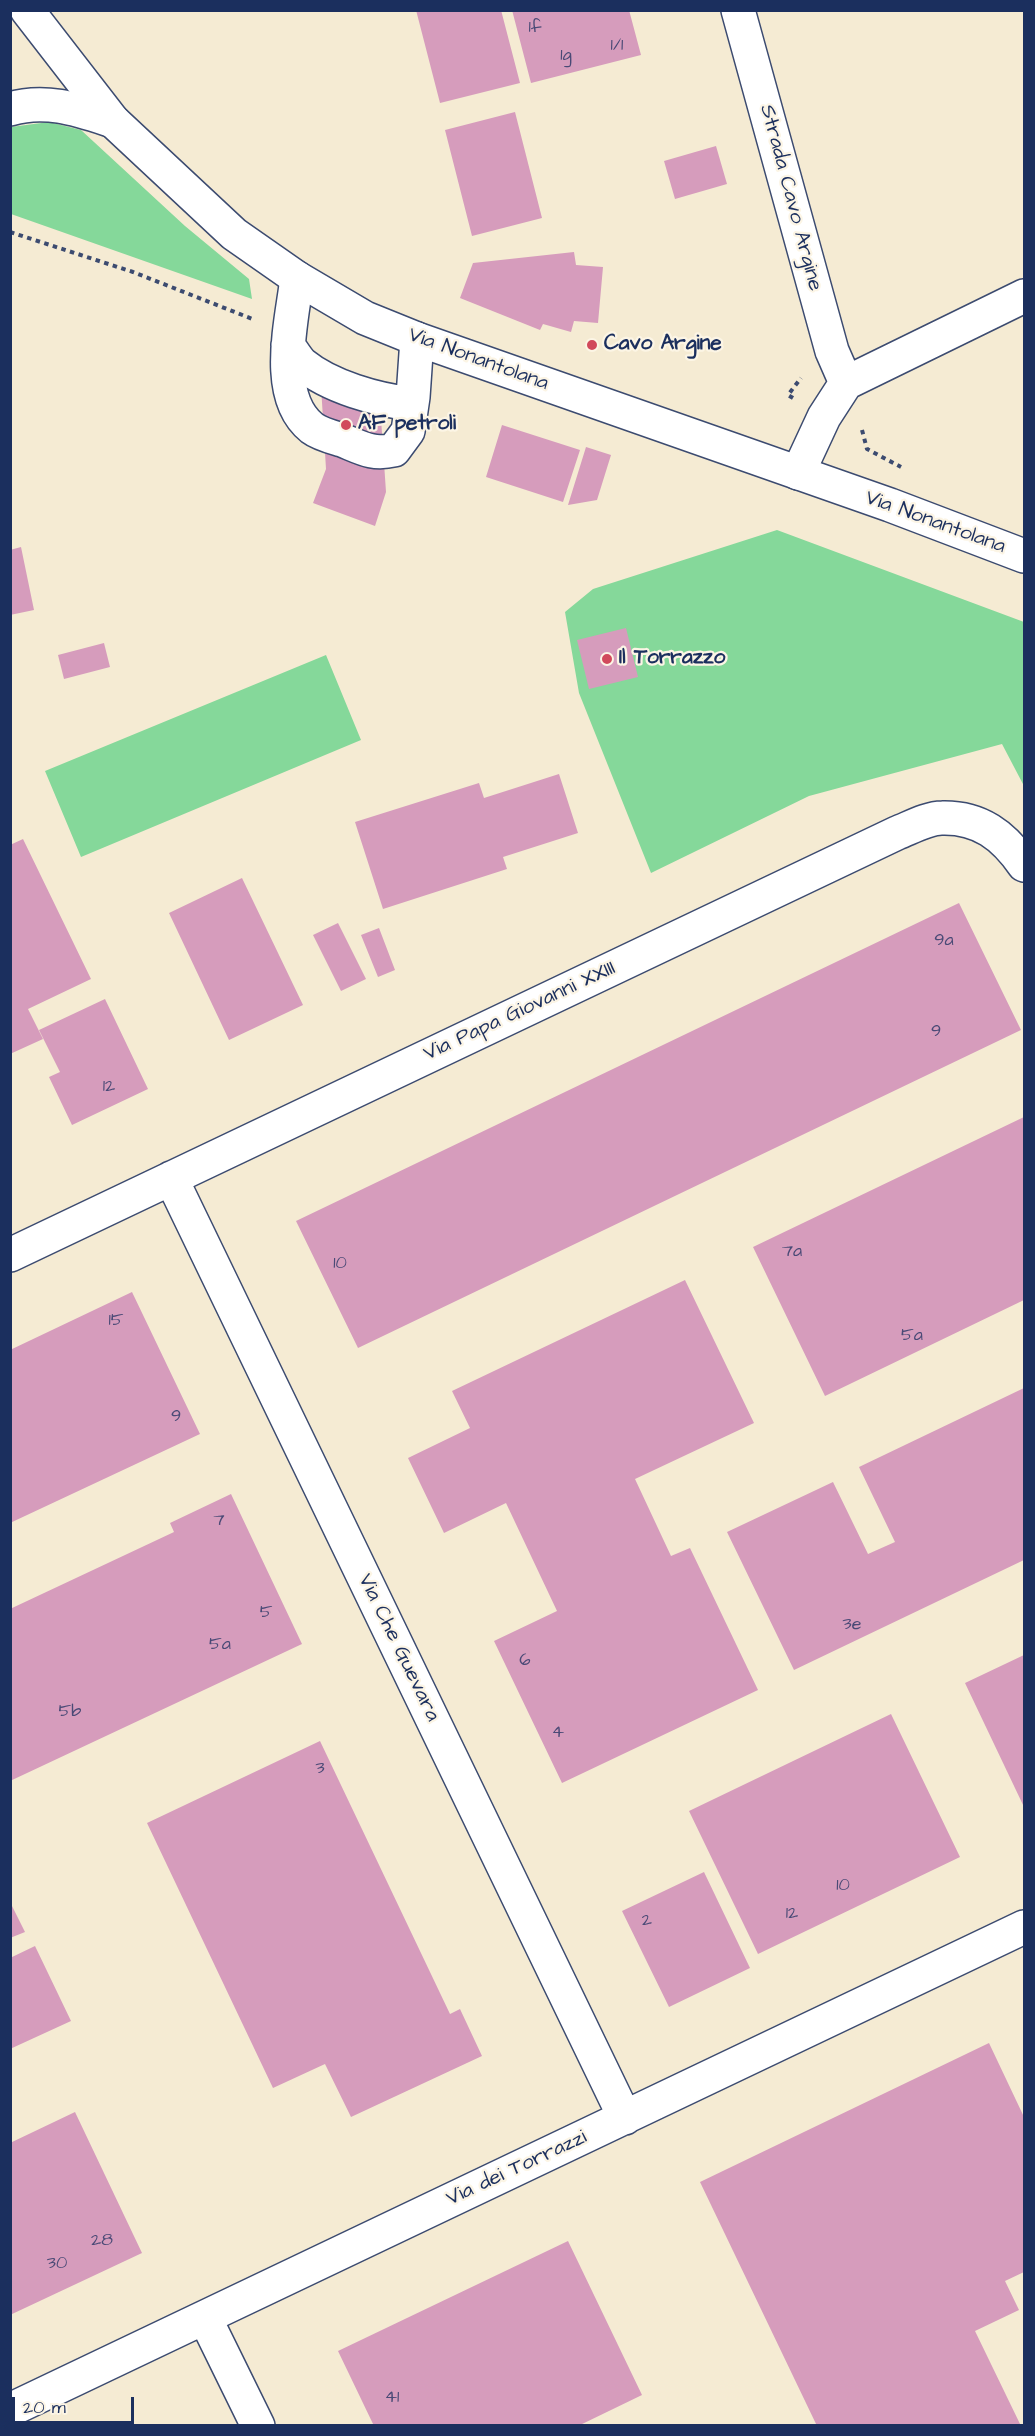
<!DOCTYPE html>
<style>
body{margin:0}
#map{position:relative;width:1035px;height:2436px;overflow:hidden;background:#f5ebd3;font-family:"Architects Daughter",sans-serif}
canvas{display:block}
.frame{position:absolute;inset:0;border:12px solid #1b2f5e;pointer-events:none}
.scale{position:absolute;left:12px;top:2397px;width:122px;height:27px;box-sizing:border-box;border:3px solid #1b2f5e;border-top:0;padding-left:8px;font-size:18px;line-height:21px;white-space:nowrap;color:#1b2f5e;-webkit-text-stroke:4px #fcf5e5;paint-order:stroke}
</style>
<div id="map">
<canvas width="1035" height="2436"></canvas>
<div class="frame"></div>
<div class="scale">20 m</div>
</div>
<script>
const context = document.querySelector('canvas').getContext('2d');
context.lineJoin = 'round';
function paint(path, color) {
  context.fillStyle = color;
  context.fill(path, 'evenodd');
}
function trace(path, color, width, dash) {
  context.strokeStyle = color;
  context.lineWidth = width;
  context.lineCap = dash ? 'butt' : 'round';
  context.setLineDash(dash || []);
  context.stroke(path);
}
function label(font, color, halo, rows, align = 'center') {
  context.font = font + ' "Architects Daughter",sans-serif';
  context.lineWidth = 4.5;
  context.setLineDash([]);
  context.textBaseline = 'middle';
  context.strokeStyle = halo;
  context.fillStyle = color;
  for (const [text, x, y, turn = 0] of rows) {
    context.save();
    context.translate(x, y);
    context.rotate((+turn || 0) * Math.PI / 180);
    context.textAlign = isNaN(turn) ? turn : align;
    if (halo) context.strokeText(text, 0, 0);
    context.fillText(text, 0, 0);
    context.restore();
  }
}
const green = new Path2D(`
 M49 122 81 130 185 226 249 279 252 299 11 214V127Z
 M777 530 1024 622V786L1002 744 809 796 651 873 579 693 565 612 593 589Z
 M326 655 361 740 81 857 45 771Z`);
const building = new Path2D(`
 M416 10H501L520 83 440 103Z
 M512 10H629L641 55 531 83Z
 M515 112 542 218 472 236 445 130Z
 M716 146 727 184 675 199 664 161Z
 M574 252 576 265 603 267 598 323 574 321 571 332 543 324 540 330 460 298 473 263Z
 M320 369 379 389 386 492 375 526 313 503 326 469Z
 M502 425 580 450 563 502 486 477Z
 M586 447 611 455 597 500 568 505Z
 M21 547 34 610 10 615V550Z
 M626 628 638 677 589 689 577 640Z
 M104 643 110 667 64 679 58 655Z
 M559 774 578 833 503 857 507 869 383 909 355 822 479 783 484 798Z
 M23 839 91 979 28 1009 43 1039 10 1054V845Z
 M242 878 303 1005 229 1040 169 913Z
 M959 903 1021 1030 358 1348 296 1221Z
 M338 923 366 979 341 991 313 935Z
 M379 928 395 970 378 977 361 935Z
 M105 999 148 1089 72 1125 49 1077 60 1072 39 1030Z
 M1024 1117V1300L825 1396 753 1247Z
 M685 1280 754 1423 635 1479 671 1556 690 1548 758 1690 562 1783 494 1641 557 1611 506 1503 444 1533 408 1458 470 1428 452 1391Z
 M132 1292 200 1434 10 1523V1350Z
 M1024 1388V1560L794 1670 727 1532 833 1482 868 1554 895 1542 859 1467Z
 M231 1494 302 1644 10 1781V1609L174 1532 170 1523Z
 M1024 1655V1807L965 1683Z
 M891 1714 960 1857 758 1954 689 1811Z
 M320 1741 450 2014 460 2009 482 2056 351 2117 325 2064 273 2088 147 1823Z
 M704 1872 750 1968 669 2007 622 1911Z
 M10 1902 25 1932 10 1938Z
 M35 1946 71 2021 10 2049V1958Z
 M989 2043 1024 2117V2272L1005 2281 1019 2310 975 2331 1021 2426H817L700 2182Z
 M75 2112 142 2253 10 2315V2143Z
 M568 2241 642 2395 578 2426H374L338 2351Z`);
const path = new Path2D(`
 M10 232 133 272 255 320
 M793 398 788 395 801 378
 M862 430 867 449 901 467`);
const minor = new Path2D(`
 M738 10 832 351 846 383
 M10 109C46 98 79 110 113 121
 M297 278C292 321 272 396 312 428 320 434 332 437 342 440 362 448 372 455 394 450L408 431 413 397 417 339
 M288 345C293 352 297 359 302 364 330 387 377 400 412 404
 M798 473 824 417 846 383 1024 296
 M171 1178 625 2118
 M10 1255 897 833C910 828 928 818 942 818 980 817 1004 836 1024 865
 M205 2318 258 2426
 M10 2410 1024 1927`);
const major = new Path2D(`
 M27 10 113 121 234 234 297 278 365 318 417 339 890 505 1024 556`);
const markers = [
 [592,345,6,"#d1495b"],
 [346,425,6,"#d1495b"],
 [607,659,6,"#d1495b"]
];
const numberNames = [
 ["1f",535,28],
 ["1/1",617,46],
 ["1g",566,56],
 ["9a",944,941],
 ["9",936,1032],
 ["12",109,1087],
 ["7a",792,1252],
 ["10",340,1264],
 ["15",116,1321],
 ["5a",912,1336],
 ["9",176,1417],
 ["7",219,1521],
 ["5",266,1613],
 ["3e",852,1625],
 ["5a",220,1645],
 ["6",525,1661],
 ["5b",70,1712],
 ["4",558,1733],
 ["3",320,1769],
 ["10",843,1886],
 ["12",792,1914],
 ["2",647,1921],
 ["28",102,2241],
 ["30",57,2264],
 ["41",392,2398]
];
const streetNames = [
 ["Strada Cavo Argine",790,198,75],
 ["Via Nonantolana",478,360,20],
 ["Via Nonantolana",935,523,20],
 ["Via Papa Giovanni XXIII",520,1012,-25],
 ["Via Che Guevara",398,1648,64],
 ["Via dei Torrazzi",517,2169,-25]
];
const poiNames = [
 ["Cavo Argine",604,345],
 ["AF petroli",358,425],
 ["Il Torrazzo",619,659]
];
paint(green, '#85d89a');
paint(building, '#d69cbc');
trace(minor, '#3c4b70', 36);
trace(major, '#3c4b70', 36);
trace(path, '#3c4b70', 4, [4.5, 4.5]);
trace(minor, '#fff', 33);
trace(major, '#fff', 33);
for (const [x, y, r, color] of markers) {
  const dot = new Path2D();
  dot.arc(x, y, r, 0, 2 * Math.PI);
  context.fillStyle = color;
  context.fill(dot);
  trace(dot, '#fcf5e5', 2);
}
label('18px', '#4a4a76', null, numberNames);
label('21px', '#1b2f5e', '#fcf5e5', streetNames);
label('bold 21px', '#1b2f5e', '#fcf5e5', poiNames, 'left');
</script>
